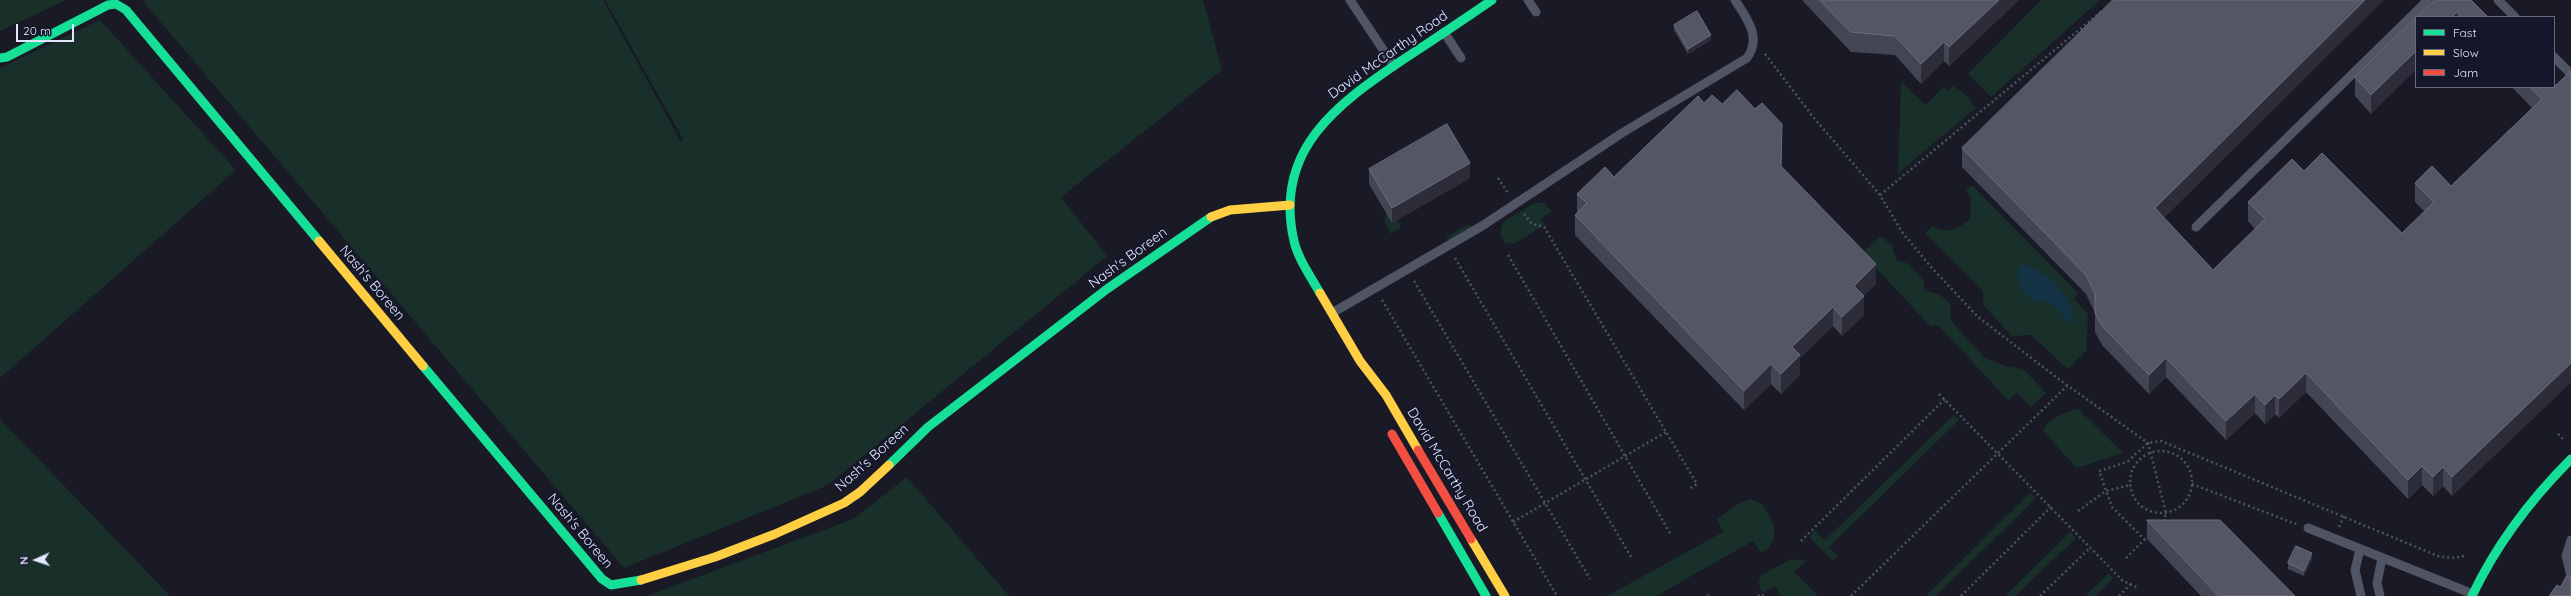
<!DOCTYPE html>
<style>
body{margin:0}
#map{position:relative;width:2571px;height:596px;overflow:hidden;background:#191a25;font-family:Quicksand,sans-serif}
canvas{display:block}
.legend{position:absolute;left:2415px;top:16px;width:140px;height:72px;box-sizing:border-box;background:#14172a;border:1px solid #666a7e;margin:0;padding:5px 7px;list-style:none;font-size:12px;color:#e1e6fc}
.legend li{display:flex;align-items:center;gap:8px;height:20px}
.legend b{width:20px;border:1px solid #666a7e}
.north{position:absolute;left:16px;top:540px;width:40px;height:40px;-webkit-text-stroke:3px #14172a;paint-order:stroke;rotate:267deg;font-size:11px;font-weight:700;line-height:16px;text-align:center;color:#e1e6fc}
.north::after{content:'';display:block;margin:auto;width:14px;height:18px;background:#e1e6fc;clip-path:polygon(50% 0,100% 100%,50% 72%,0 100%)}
.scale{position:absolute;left:16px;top:24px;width:58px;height:18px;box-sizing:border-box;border:2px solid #e1e6fc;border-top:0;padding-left:5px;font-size:12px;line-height:14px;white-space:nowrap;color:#e1e6fc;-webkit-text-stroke:3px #14172a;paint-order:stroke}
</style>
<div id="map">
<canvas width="2571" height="596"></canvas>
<ul class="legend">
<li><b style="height:5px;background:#16e098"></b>Fast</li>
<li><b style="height:5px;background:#ffcf43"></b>Slow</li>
<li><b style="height:5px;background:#f24e42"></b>Jam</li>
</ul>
<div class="north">N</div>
<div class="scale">20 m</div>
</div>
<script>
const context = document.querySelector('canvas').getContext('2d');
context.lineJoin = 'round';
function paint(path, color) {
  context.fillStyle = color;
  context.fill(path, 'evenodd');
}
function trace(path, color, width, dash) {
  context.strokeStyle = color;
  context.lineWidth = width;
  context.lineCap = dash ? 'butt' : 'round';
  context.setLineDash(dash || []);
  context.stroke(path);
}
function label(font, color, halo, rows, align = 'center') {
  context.font = font + ' Quicksand,sans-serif';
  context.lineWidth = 4;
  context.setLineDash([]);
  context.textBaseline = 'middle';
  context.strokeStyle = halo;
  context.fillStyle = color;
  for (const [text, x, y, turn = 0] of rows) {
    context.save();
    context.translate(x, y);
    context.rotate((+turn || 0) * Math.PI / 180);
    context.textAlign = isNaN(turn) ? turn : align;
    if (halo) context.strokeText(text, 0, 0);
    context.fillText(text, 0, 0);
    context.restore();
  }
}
const green = new Path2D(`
 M0 0H66L0 31Z
 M142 0H603L681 142 683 139 605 0H1203L1222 70 1061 197 1107 256 828 485 624 568Z
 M2041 0H2100L1991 97 1968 74Z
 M100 20 236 170 0 378V68Z
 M1901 82 1926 105 1944 86 1948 91 1953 86 1964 93 1976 108 1898 173Z
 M1972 185 2078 293 2074 299 2088 314 2086 351 2068 369 2031 335 2012 336 1983 305V291L1925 233 1932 226C1947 235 1959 229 1970 219L1971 199 1966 191Z
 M1534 203H1544L1552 211 1541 219 1545 224 1514 244 1505 243 1500 233 1503 222Z
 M1386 208H1390L1401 227 1390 234 1385 222Z
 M1467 225H1471L1475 235 1453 248 1446 237Z
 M1881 236 1892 246 1896 260 1909 264 1923 280 1925 291 1939 294 1950 304 1951 321 1984 357 2005 366 2023 369 2046 393 2031 407 2017 393 2008 400 1941 328 1934 325 1931 327 1862 253Z
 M2078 409 2123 453 2077 468 2043 431C2049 417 2064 413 2078 409Z
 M1954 415 1959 420 1829 547 1839 557 1833 560 1830 558 1810 538 1814 530 1825 540Z
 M0 419 170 596H0Z
 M907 477 1009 596H647L853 519Z
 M2030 493 2036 498 1936 596H1926Z
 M1750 499 1762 504C1775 521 1782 542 1761 553L1753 541 1656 596H1607L1723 532 1717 519 1739 503Z
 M2070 532 2076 538 2015 596H2005Z
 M1791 559 1807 561 1794 572 1818 596H1781L1775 586 1763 593C1758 587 1758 582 1761 575Z
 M2109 573 2113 578 2095 596H2085Z`);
const water = new Path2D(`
 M2022 264C2044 268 2074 297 2074 322H2067C2062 314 2057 306 2047 302 2044 301 2039 302 2035 300 2022 297 2017 281 2017 270Z`);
const path = new Path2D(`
 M1765 54 1814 118 1880 195 1902 232 1931 267 1978 317 2060 380 2148 443 2166 513 2163 522
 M1498 178 1508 193
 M1880 195 2103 10
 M1524 214 1532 224 1544 227 1697 484 1689 489
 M1508 255 1671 535
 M1455 258 1631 557
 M1414 281 1590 579
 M1382 300 1557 596
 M1939 394 2123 581 2139 588
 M2558 434 2564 440
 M2130 482a31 31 0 1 1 62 0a31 31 0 1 1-62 0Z
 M2192 484 2296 524
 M2078 511 2106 491 2130 485
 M1513 522 1666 432
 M2339 527 2344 516
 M2145 540 2112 507 2099 471 2127 462 2148 443 2161 441 2438 556 2452 558 2465 556
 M1801 541 1945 399
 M2126 558 2148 536
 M1707 595 1708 596
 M1758 596 1762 594 1763 596
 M1851 596 2067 386
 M1961 596 2051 507
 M2040 596 2091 547
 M2119 596 2131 584`);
const lane = new Path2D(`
 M1350 0 1394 66
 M1528 0 1536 12
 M2498 0 2515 17
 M1444 32 1461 58
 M2554 57 2571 74
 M2196 227 2428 0
 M1332 313 1482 226 1622 133 1747 58C1762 37 1747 19 1735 0
 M2308 528 2473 594
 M2571 540 2566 556 2571 576
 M2360 549 2355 570 2361 596
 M2380 596 2377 583 2382 558`);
const fast = new Path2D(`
 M0 58 7 57 108 5 116 4 126 10 319 241
 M1320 293C1311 277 1298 259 1294 241 1273 150 1337 104 1404 59 1433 40 1463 20 1492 0
 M423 366 602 579 611 585 641 580
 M889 465 928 427 1107 289 1211 217
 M1438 513 1486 596
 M2472 596C2497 543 2530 500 2571 459`);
const slow = new Path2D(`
 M1211 217 1230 210 1290 205
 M319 241 423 366
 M1320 293 1360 361 1386 395 1418 450
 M1471 539 1505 596
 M641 580 715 557 775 534 844 503 860 492 889 465`);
const jam = new Path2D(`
 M1392 434 1438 513
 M1418 450 1471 539`);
const wall = new Path2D(`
 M1802 0H2019L1949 66 1944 61 1921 84 1895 55 1851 52Z
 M2431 0H2471L2488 17H2417L2431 4Z
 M2416 18 2371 114 2355 96V77Z
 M1674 25 1711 40 1688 54 1674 30Z
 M2571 71V382L2452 496 2443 486 2433 496 2422 485 2408 499 2306 392 2279 418 2275 414 2265 424 2255 413 2226 440 2166 377 2149 394 2102 345 2095 332V313L2086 294 1962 167V148L2164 218 2213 270 2255 229 2248 221V202L2304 171 2402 233 2425 212 2415 202V183L2451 186 2532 108 2512 87H2554Z
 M1704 103 1755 109 1782 144 1781 166 1876 284 1864 295V315L1842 336 1833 326 1800 358V375L1781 394 1771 384 1744 410 1575 235V215L1577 213V194L1614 177Z
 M1369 169 1470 178 1392 223 1369 184Z
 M2147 520 2295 596H2201L2147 539Z
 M2312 559 2304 576 2288 569V563Z`);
const shadedWall = new Path2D(`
 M1999 0H2019L1949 66V47Z
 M2365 0H2384L2155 227V208Z
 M2457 12V17H2452Z
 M1711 35V40L1688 54V49Z
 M1944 42V61L1921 84V64Z
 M2416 51V70L2371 114V95Z
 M1782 124V144L1781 185V166Z
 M1470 163V178L1392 223V208Z
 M1876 264V284L1854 305V286Z
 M1864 296V315L1842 336V317Z
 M1833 307V326L1800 358V375L1781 394V374L1792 347Z
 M2166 358V377L2149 394V375Z
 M2571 363V382L2452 496V477Z
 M1771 364V384L1744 410V391Z
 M2306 373V392L2279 418V399Z
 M2255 394V413L2226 440V421Z
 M2275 395V414L2265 424V405Z
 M2422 466V485L2408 499V480Z
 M2443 467V486L2433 496V477Z
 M2312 553V559L2304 576V571Z`);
const building = new Path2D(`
 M1820 0H1999L1949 47 1944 42 1921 64 1895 36 1851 32Z
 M2113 0H2365L2155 208 2213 270 2265 219 2248 202 2292 159 2304 171 2322 153 2402 233 2434 202 2415 183 2432 166 2451 186 2542 99 2530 87H2554V85L2555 86 2571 71V363L2452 477 2443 467 2433 477 2422 466 2408 480 2306 373 2279 399 2275 395 2265 405 2255 394 2226 421 2166 358 2149 375 2102 326 2095 313V294L2086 275 1962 148Z
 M2435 0H2471L2488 17H2462L2457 12 2452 17H2417Z
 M1697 11 1711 35 1688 49 1674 25Z
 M2416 18V51L2371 95 2355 77Z
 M1737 90 1755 109 1762 103 1782 124 1781 166 1876 264 1854 286 1864 296 1842 317 1833 307 1792 347 1800 355 1781 374 1771 364 1744 391 1575 215 1587 203 1577 194 1605 167 1614 177 1698 96 1704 103 1712 95 1722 104Z
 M1447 124 1470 163 1392 208 1369 169Z
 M2147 520H2220L2295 596H2219Z
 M2296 546 2312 553 2304 571 2288 563Z
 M2567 576 2571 578V596H2549L2557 585 2560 587Z`);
const streetNames = [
 ["David McCarthy Road",1388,55,-35],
 ["Nash's Boreen",1128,258,-36],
 ["Nash's Boreen",372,283,50],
 ["Nash's Boreen",872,458,-42],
 ["David McCarthy Road",1447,470,59],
 ["Nash's Boreen",580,531,50]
];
paint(green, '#183029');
paint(water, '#133243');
trace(path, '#47565b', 2.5, [2, 3]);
trace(lane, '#4f5565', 9);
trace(fast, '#16e098', 9);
trace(slow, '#ffcf43', 9);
trace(jam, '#f24e42', 9);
paint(wall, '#444553');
paint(shadedWall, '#2c2d39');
paint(building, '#555665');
trace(building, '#6b6d7d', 1);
label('14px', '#e1e6fc', '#14172a', streetNames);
</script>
